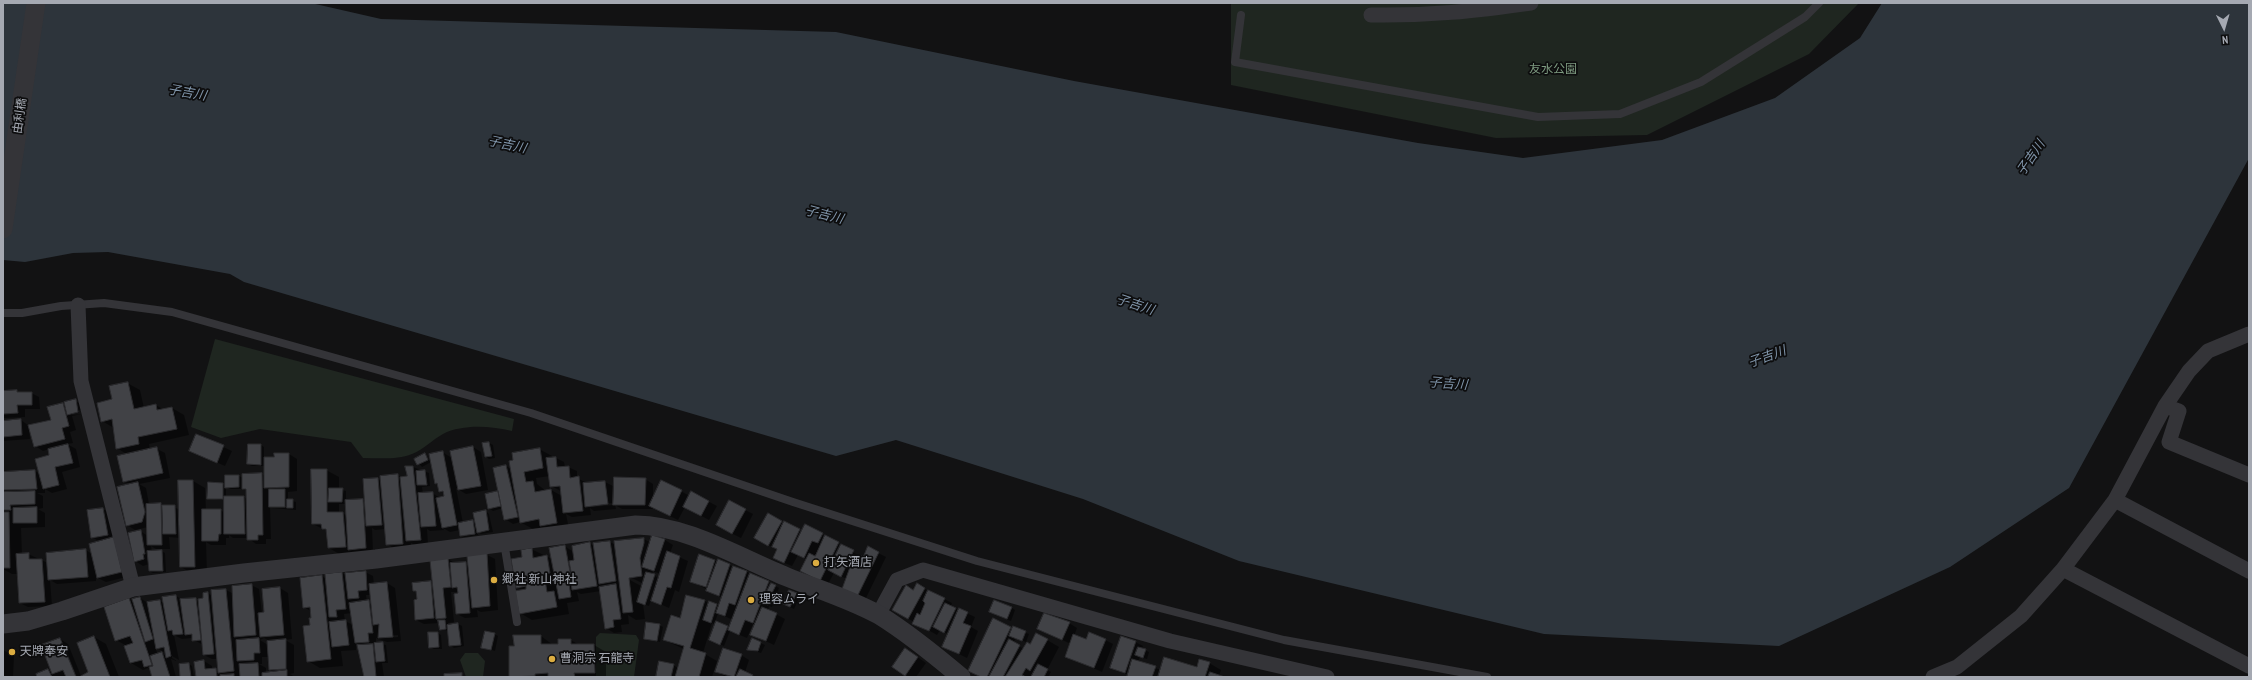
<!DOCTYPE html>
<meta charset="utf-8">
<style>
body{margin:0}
#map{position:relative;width:2252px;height:680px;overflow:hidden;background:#121213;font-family:"PT Sans Narrow",sans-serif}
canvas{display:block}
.frame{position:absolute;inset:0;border:4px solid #a5a9b2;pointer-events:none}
.north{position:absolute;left:2204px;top:8px;width:40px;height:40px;-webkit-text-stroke:3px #0d0d0e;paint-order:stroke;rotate:175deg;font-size:11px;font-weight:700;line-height:16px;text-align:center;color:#a5a9b2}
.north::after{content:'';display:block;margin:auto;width:14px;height:18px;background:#a5a9b2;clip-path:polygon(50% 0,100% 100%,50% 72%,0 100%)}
</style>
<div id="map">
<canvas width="2252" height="680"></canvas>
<div class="frame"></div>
<div class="north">N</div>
</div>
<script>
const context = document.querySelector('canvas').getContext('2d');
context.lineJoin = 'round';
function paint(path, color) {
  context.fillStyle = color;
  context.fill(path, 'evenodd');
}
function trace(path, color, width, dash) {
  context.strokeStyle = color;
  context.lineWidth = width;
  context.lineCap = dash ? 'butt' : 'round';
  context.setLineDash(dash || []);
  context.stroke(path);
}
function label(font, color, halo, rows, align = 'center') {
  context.font = font + ' "PT Sans Narrow","Noto Sans JP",sans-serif';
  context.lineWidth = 3.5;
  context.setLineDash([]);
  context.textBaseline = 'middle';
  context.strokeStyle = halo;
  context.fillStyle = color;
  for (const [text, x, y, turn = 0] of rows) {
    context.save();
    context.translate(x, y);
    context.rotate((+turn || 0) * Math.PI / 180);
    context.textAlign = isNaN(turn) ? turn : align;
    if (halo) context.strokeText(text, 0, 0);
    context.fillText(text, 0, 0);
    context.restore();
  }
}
const green = new Path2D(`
 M1231 3H1859L1809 54 1647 135 1496 138 1231 85Z
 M215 339 514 419 512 431C490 426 463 424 443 434 432 440 423 450 412 454 397 460 379 458 363 458L351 442 260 429 221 438 191 427Z
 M600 633 636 635 639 640 634 677H596V637Z
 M465 653H478L485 661 483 677H466L460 660Z`);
const water = new Path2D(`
 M3 3H311L381 19 836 32 1074 81 1418 143 1523 158 1662 140 1775 98 1860 38 1882 3H2249V158L2069 488 1950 567 1779 646 1544 634 1239 561 1083 499 896 440 836 456 244 282 230 274 108 252 73 253 25 262 3 260Z`);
const shadow = new Path2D(`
 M127 383 140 390 144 408 156 405 164 410 172 408 184 415 189 435 149 444 150 450 157 449 165 453 170 478 139 484 146 488 149 504H160L179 509 193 481 205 488 206 510H220L225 513V499L219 495 218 497 223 500 208 498 222 484 226 486 239 476 243 478 262 474 265 476V466H252L248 464 261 445 264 447V458H275L289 454 297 459V491L288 492V500L296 502V510L272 508H290V506H270L271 539H266V544H256L248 538H233L229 535V538H226V545H211L206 542 207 574H193L181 567 180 538 169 537 170 549H156L151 546 152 552 161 551 165 553 166 572 153 573 149 571V564L143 566 135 561 140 531 148 536V527L135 530 127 525 130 485 124 481 128 455 117 448 114 428 102 421 113 400ZM226 487 230 489H243L247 491V499L244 497H226Z
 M3 392 31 393 39 397 40 409H25V417L3 418Z
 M75 401 79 403 81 410 72 412V415L82 414 72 416 76 430 70 432 73 443 67 444 76 449 80 467 62 472 67 489 52 493 45 489V493H37L43 496V508L38 509 45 513V527L21 528 22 555 28 554 48 563 86 550 92 554 100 542 92 537 88 511 103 509 111 514 130 576 106 582 98 578 96 569V581L57 584 50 580 52 606 28 607 20 603 18 574H12L3 569V473L35 471 40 474 51 456 49 449 43 451 35 446 29 428 30 439 3 441V422L21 420 29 426 52 420 62 404 66 406Z
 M197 435 232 451 225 466 190 451Z
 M489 443 493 445 495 458 489 459 486 457 483 444Z
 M473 447 481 452 488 490 466 494 456 488 463 523 473 521 476 523 486 511 489 514 493 532 481 534 478 532V535L465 537 461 535 460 530 450 532 443 528 444 530 430 531 427 529 428 544 415 545 411 543V548L395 549 387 544 386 529 375 530 372 528 373 552 341 555 329 548 327 531 313 524 326 470 339 477V489L346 491V501L362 500 365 501 378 479 382 481 397 475 402 478 408 477 413 467 429 473 430 486 422 487 423 494 432 493 440 498 446 497 445 494 440 491 439 484 436 483 442 452 452 458ZM339 504H346L347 515 339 513Z
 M539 449 552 456V458H556L564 462 565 467H568L577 471V478L587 483 605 482 615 487 645 479 653 484V499L661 481 690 496 692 493 717 506 709 520 685 507 678 520 653 508V509H622L615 505 616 509 594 511 590 508 591 515 572 517 566 514 569 529 553 532 545 527 533 529 520 522 513 524 505 519 503 508 493 511 489 508 499 493 506 466 511 469ZM550 476 551 486 561 491 562 496 551 490 546 491 537 484 536 478ZM613 503V505L592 507V505Z
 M425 455 431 462 422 467 415 459Z
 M745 510 753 514 741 538 725 530Z
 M768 514 802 532 805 525 863 558 878 553 886 557 865 600 851 593 847 579 834 573 828 584 809 575 807 559 798 555 792 566 782 562 778 550 755 538Z
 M644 539 651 543 665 540 673 545 670 553 688 561 679 592 675 590 669 608 651 600 649 606 643 604 645 619 636 620 628 615 629 624 621 625 622 632 614 633 606 628 601 591 581 594 577 592 579 601 567 603 569 614 532 620 520 613 523 591 517 587 523 558 531 549 552 559 564 546 574 552 589 543 594 546 610 542 616 545ZM652 571 661 574 659 578 653 575ZM630 577 644 584 641 592V586L630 580Z
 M487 555 495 559 498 610 481 612 477 610 478 617 465 618 457 614 459 592H451L454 622 448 623V625L458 624 462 626 464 646 454 648 450 645 449 631 440 629V623L424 624 416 620 418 600V593L414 591 431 582 434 584 448 559 456 564 468 565Z
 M715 560 747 572 779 588 776 595 774 594 772 598 775 599 772 607 769 606 768 610 785 619 774 645 751 634 755 625 753 624 747 638 730 631 724 646 710 640 716 625 712 623 703 653 717 661 712 677H657L673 665 678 668 684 649 664 640 680 619 704 601 720 606 723 598 691 581ZM718 613 733 620 730 628 715 622Z
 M365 572 373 576 374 585 387 583 395 588 401 641 387 642 376 638V643L386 645 388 663H382L384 677H365L363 663 360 661 358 646H361L356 643V650L341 651 343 666 320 668 308 661 313 619 312 612 304 607 322 576 326 579 342 573 346 575ZM366 595H371L372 604 367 602ZM352 613 353 625 345 621 344 614ZM398 635V637L386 638V636Z
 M3 579H4V593H3Z
 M251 585 259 589 262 613H265L280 588 288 593 292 639 285 640 294 645V673L290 674 295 677H197L204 661 212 666V670L219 671 218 659H212L204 655 203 645 191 638 182 639 174 635 179 660 172 656V658L177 661 171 659 176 677H153L150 670 148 668 143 670 131 663 127 646 116 640 129 599 134 602 140 598 148 603 160 601 164 603V598L176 596 183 600 195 599 199 601 204 599 208 593 212 596V591L226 590 234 594ZM264 638 268 640V645L260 640ZM155 647 166 653V655H158ZM262 657H269L270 670 275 673H266V668L259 664H262ZM148 661 154 665V667L147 663Z
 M917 585 952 603 951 606 975 617 971 627 978 631 967 658 943 646 948 634 940 630 937 635 893 610 914 591Z
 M796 594 800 596 794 609 788 606Z
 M1012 608 1015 610 1011 621 994 614Z
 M1069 623 1077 628 1074 636 1086 641 1105 640 1113 644 1102 672 1066 656 1071 644 1039 629Z
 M659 625 663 627 660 642 645 638Z
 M1011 628 1029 634 1026 642 1016 638 1013 643 1024 649 1031 646 1037 634 1059 647 1047 670 1051 672 1048 677H982Z
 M438 633 441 635 442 649H434L430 647Z
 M494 634 498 636 495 651 483 647Z
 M541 636 553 645 571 640 579 645H594L606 652V677L510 676 515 647Z
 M94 637 106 644 119 677H77L64 644H62L75 677H38L48 670 52 672 60 639 68 644 81 676 89 673ZM68 667V669L57 673V671Z
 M753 640 765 645 761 653 749 649Z
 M1135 642 1143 646 1142 649 1149 652 1147 659 1140 657 1138 662 1161 670 1198 668 1209 663 1221 670 1219 676 1222 677H1128L1129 675 1111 668Z
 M906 649 926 663 916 677H909L894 666Z
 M3 650 14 656 13 677H3Z
 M741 655 749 660 745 672 755 677H726L716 672Z
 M189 664 192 666 194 677H181Z`);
const building = new Path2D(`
 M128 382 134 409 156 404 157 410 172 407 177 429 138 437 139 444 116 449 112 419 101 422 97 403 112 399 109 386Z
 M17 390V392H32V405H17L18 413 3 414V391Z
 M76 399 78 412 67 415 64 402Z
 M63 403 69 426 62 428 65 439 34 447 28 425 51 420 47 407Z
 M21 419 22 435 3 437V421Z
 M196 434 224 445 217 463 189 451Z
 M489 442 492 456 485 457 482 443Z
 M68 444 73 463 55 467 59 485 43 489 35 459 49 455 48 449Z
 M248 444H261V465L247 464Z
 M473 446 481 486 458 490 450 451Z
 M157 447 163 473 123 482 117 456Z
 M540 448 543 468 524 472 526 482 533 481 535 492 551 489 557 523 540 526 539 519 520 523 509 461 513 460 512 453Z
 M443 451 457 525 442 528 436 498 444 496 443 491 439 492 437 483 435 484 429 454Z
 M274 453H289V487L264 488V457H274Z
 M425 453 428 460 417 465 414 459Z
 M556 457 557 467 569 466 570 478 579 476 583 511 563 513 560 486 550 487 546 458Z
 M506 465 518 517 504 520 493 468Z
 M405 466H413L421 540 406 541 400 477 407 476Z
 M311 469H327V512H343L346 547 328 548 326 529H322L321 524H312Z
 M35 470 37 489 3 490V472Z
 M425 470 427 485H417L416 471Z
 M262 473 263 535H258V540H247L246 489H242V474Z
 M398 474 403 544 386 545 380 476Z
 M225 475H239V487L225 488Z
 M614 477 646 478 645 505H613Z
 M378 478 382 525 366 526 363 479Z
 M178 480H193L195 567H180Z
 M661 480 682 490 670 516 649 506Z
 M605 481 608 504 585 507 583 483Z
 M138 482 145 512 142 522 126 526 117 487Z
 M208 482 223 483V499H207Z
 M329 488H343L342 502H328Z
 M269 489H285V507H269Z
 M35 491V504L10 505 11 510H3V492Z
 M498 491 501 506 488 509 485 494Z
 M691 491 709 501 701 516 683 507Z
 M433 492 436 526 421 527 418 493Z
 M224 496H244L245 534H224Z
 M287 499H293V508H287Z
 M363 499 366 548 348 550 345 500Z
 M729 500 746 509 732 534 716 525Z
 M161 503 162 545H147L146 504Z
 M162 505H175L176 534H163Z
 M37 507V523H13V508Z
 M103 508 108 535 91 538 87 510Z
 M202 509H221V534H219L218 541H202Z
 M486 510 489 530 477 533 473 513Z
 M3 512H9L10 568H3Z
 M768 513 782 521 768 546 754 538Z
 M473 520 475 534 460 536 458 523Z
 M784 521 800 529 784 563 773 558 777 549 772 547Z
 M805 524 823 533 818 543 812 541 804 558 791 552Z
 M141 530 145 554H143L144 559 134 562 128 533Z
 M652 535 665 539 654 571 642 567Z
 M825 535 839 542 820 581 800 571 809 553 815 556Z
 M114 537 122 572 97 578 89 544Z
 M644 538V543L640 558 642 576 629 578 633 612 623 613 614 541Z
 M610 541 616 581 599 584 593 543Z
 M590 542 597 586 572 590 571 582H573L569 561 574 560 572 546Z
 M841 544 854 550 841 577 828 570Z
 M565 545 571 577H568L571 597 559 599 549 548Z
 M868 546 879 552 857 597 842 589 853 559 857 561 860 555 863 557Z
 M532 548 533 558 547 555 550 573 544 574 547 592 554 591 557 607 519 614 515 591 526 589V586L516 588 511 559 522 557 521 550Z
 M86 549 88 577 48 580 46 553Z
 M162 550 163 571H149L147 551Z
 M667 551 680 556 671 588 667 587 661 605 651 601Z
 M29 553V559H42L45 602 19 603 16 554Z
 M487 553 490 606 472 608 467 556Z
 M699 554 715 560 706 587 690 582Z
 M448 558 451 587 443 588 446 618 436 619 430 560Z
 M718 559 730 564 719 596 706 591Z
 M466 562 470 613 456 614 454 594 458 593 457 587 452 588 450 563Z
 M733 566 747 571 735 605 729 603 725 616 716 613Z
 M366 571 367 590 358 591 359 598 348 599 345 573Z
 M342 572 346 609 336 610 337 617H329L325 574Z
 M646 572 655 574 645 605 637 602Z
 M750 573 769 581 753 623 745 620 739 635 728 630Z
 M322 575 331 659 307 662 303 626 310 625 309 618H311L310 607 303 608 300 578Z
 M431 581 434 618 415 620 414 600 417 599 416 591H413L412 583Z
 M387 582 393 637 378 638 379 624 373 625 369 584Z
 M771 583 776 585 772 593 767 591Z
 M917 583 925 588 908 619 892 610 906 585 913 590Z
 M252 584 256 635 234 637 232 586Z
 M616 584 621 619 613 620 614 627 605 629 599 587Z
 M280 587 284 635 260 637 258 613 264 612 262 589Z
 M226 589 234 671 218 673 211 590Z
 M789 590 797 593 790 607 783 604Z
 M928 590 945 598 929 631 912 624 917 613 920 615 925 603 923 601Z
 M208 592 214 654 203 655 198 599 203 598V593Z
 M767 594 772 596 768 605 763 603Z
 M176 595 183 634 173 635 172 630 168 631 162 597Z
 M686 595 705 600 690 648 706 653 699 677H675L684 646 663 640 671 615 680 618Z
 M140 597 153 639 145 642 132 599Z
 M129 598 152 665 144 667 142 660 130 663 124 646 133 643 130 636 115 641 104 607Z
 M196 598 201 640 192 641V634L185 635 180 599Z
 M160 600 171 656 166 658 164 647 156 649 147 602Z
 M369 600 373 633H368L369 642 355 643 349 603Z
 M994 600 1012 607 1007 619 989 612Z
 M709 601 717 604 711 623 703 620Z
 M945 603 956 608 944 633 933 627Z
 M762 607 777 613 766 641 750 635Z
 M959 608 968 612 963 623 971 626 959 654 942 647Z
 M1044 613 1070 622 1062 640 1037 629Z
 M993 618 1011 627 987 677H981L968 671Z
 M346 620 349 645 332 647 329 622Z
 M438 620H445L446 629 440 630Z
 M716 621 728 626 720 645 709 640Z
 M646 622 660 624 657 641 644 639Z
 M458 623 461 645 449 646 447 625Z
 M1013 626 1026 631 1022 641 1009 636Z
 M485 631 495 633 491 650 481 648Z
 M428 632H438L439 647 429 648Z
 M1089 632 1106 639 1094 668 1065 657 1073 634 1086 639Z
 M1036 633 1048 639 1030 671 1026 668 1022 675 1026 677H1005L1027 642 1030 644Z
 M513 635H541V644H558V639H571V644H594L595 673H574L575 677H548V673L535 674V676L509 677V646H514Z
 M94 636 110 677H79L88 672 77 643Z
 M1121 636 1136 641 1125 673 1110 668Z
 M60 638 76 677H66L63 670 52 674 41 645Z
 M259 638 260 653H254V660L237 661 236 640Z
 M752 638 761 642 758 651 747 650Z
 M286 639V669L269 670 267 641Z
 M1009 639 1020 645 1003 677H989Z
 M383 642 385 661 376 662 374 643Z
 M373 644 376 677H364L357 645Z
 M1138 647 1146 649 1143 658 1135 655Z
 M723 648 742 654 734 677 715 672Z
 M905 648 918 657 905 676 892 667Z
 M162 652 170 677H152L149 667 153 666 150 656Z
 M1164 657 1197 667 1199 659 1210 662 1205 677H1158Z
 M1132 659 1156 666 1152 677H1127Z
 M204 660 205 669 216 668 217 677H196L194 662Z
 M659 661 674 664 671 677H656Z
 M189 663 191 677H180L179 664Z
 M258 663 259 677H240L239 664Z
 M1038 664 1048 669 1044 677H1031Z
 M48 669 52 677H37L36 674Z
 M740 669 753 675 752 677H736Z
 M287 670V677H262V673Z
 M1210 672 1225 677H1208Z
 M462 673V677H444V674Z
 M234 674V677H220V675Z`);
const service = new Path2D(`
 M1241 15 1235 62 1538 117 1620 114 1701 82 1805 17 1819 3
 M3 313H22L61 306 104 303 172 312 531 413 793 502 977 561 1284 640 1487 677
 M504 542 517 622`);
const minor = new Path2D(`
 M1371 15C1428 16 1475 11 1531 3
 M78 305 81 381 133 587
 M2165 406 2179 411 2169 442 2249 475
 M2115 500 2249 571
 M2063 569 2249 666
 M878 615 897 580 923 570 1170 641 1327 677
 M1933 677 1957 667 2021 616 2063 569 2115 500 2165 406 2189 371 2208 351 2249 334`);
const tertiary = new Path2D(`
 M3 229 36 3
 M3 624 28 621 62 611 133 587 244 573 376 559 636 525C686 525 740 558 787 577 817 589 850 599 879 615 908 633 935 655 961 677`);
const markers = [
 [816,563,4,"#dcad41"],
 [494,580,4,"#dcad41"],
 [751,600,4,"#dcad41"],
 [12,652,4,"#dcad41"],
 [552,659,4,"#dcad41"]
];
const parkNames = [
 ["友水公園",1553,70]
];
const streetNames = [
 ["由利橋",20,116,-82]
];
const poiNames = [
 ["打矢酒店",824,563],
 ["郷社 新山神社",502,580],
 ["理容ムライ",759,600],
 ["天牌奉安",20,652],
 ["曹洞宗 石龍寺",560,659]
];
const waterNames = [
 ["子吉川",187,93,10],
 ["子吉川",507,145,12],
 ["子吉川",2031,158,-56],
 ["子吉川",824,215,14],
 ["子吉川",1135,305,18],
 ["子吉川",1767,357,-20],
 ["子吉川",1448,384,4]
];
paint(green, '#1f2620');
paint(water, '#2d343b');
paint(shadow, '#0007');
paint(building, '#414246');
trace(building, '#2c2c2f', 1);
trace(service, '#343438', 8);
trace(minor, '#343438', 15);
trace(tertiary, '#343438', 19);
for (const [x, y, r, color] of markers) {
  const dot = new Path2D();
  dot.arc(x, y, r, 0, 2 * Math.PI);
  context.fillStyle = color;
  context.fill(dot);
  trace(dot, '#0d0d0e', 1.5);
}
label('12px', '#7e9b81', '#0d0d0e', parkNames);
label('12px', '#a5a9b2', '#0d0d0e', streetNames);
label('12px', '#a5a9b2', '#0d0d0e', poiNames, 'left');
label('italic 13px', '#8095aa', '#0d0d0e', waterNames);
</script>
